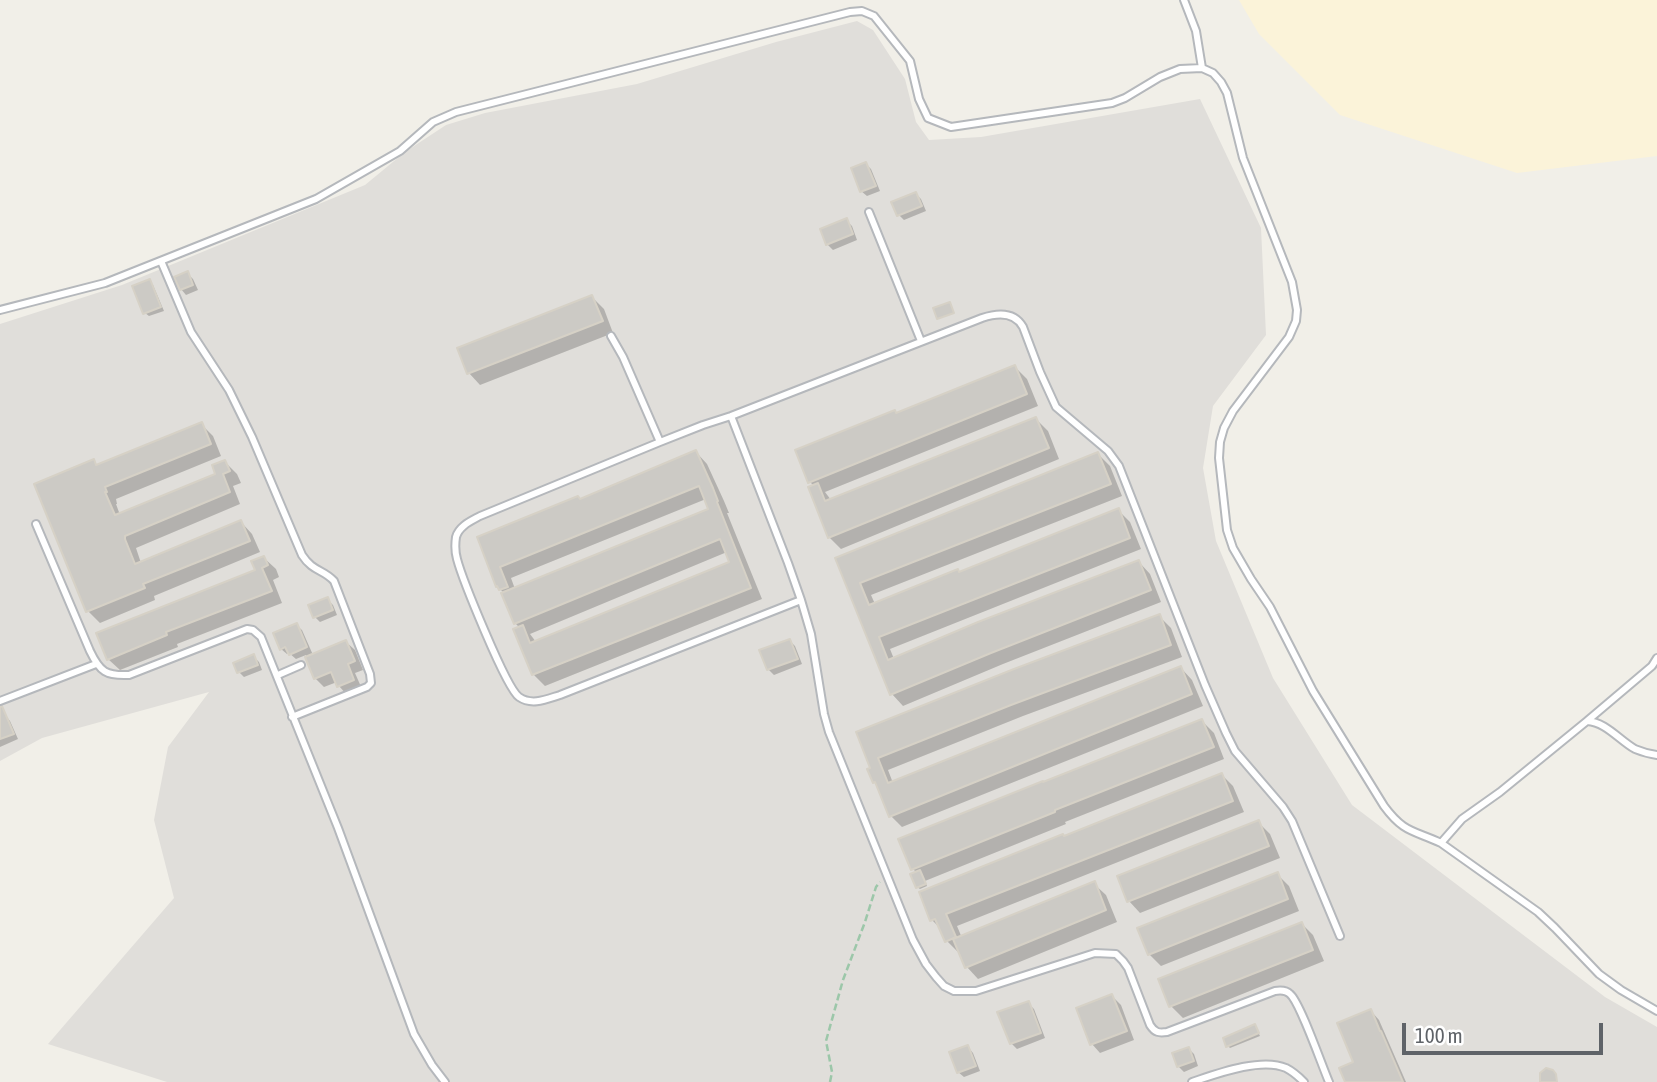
<!DOCTYPE html>
<style>
body{margin:0}
#map{position:relative;width:1657px;height:1082px;overflow:hidden;background:#f1efe8;font-family:"Asap Condensed",sans-serif}
canvas{display:block}
.scale{position:absolute;left:1402px;top:1023px;width:201px;height:32px;box-sizing:border-box;border:4px solid #5f6368;border-top:0;padding-left:9px;font-size:21px;line-height:24px;white-space:nowrap;color:#5f6368;-webkit-text-stroke:5px #fff;paint-order:stroke}
</style>
<div id="map">
<canvas width="1657" height="1082"></canvas>
<div class="scale">100 m</div>
</div>
<script>
const context = document.querySelector('canvas').getContext('2d');
context.lineJoin = 'round';
function paint(path, color) {
  context.fillStyle = color;
  context.fill(path, 'evenodd');
}
function trace(path, color, width, dash) {
  context.strokeStyle = color;
  context.lineWidth = width;
  context.lineCap = dash ? 'butt' : 'round';
  context.setLineDash(dash || []);
  context.stroke(path);
}
const industrial = new Path2D(`
 M857 21 873 30 905 79 916 122 929 140 981 137 1200 99 1261 228 1266 335 1213 406 1203 468 1216 541 1273 678 1352 805 1605 997 1657 1027V1082H167L48 1044 174 898 154 820 168 747 209 692 42 738 0 761V324L122 285 365 185 405 152 446 125 485 113 637 84 776 42Z`);
const sand = new Path2D(`
 M1239 0H1657V156L1517 173 1340 115 1259 34Z`);
const shadow = new Path2D(`
 M866 164 871 169 880 191 867 196 861 191Z
 M916 194 921 199 926 211 904 220 899 215Z
 M846 220 852 226 857 240 833 250 827 244Z
 M187 273 193 279 198 290 186 295 181 289Z
 M149 282 153 285 164 311 149 316 145 313Z
 M592 297 604 309 613 333 480 385 469 373Z
 M1015 367 1027 379 1038 406 825 492 831 500 1036 419 1048 431 1059 459 841 549 829 537 814 486 810 482 897 414Z
 M201 424 213 436 221 456 116 499 117 504H116L120 515 217 474 225 462 237 474 241 483 233 486 240 504 136 548 141 563 241 522 252 534 260 552 154 596 155 600 100 623 88 611 93 461 98 466Z
 M696 452 707 464 724 501 729 513H727L762 599 545 686 534 675 516 630 520 628 515 623 504 593 497 586 480 538 581 500ZM706 499 710 510 515 589 511 578ZM727 552 732 563 536 642 530 634Z
 M1098 454 1110 466 1122 496 871 595 875 604 960 574 1118 510 1130 522 1141 549 890 649 894 659 1139 562 1150 574 1161 602 1003 664 903 706 892 694 838 559Z
 M264 558 276 569 279 577 273 580 282 603 177 644 178 647 120 670 108 659 257 571Z
 M327 599 333 605 337 615 320 622 315 617Z
 M1159 616 1171 628 1182 657 1023 716 888 770 893 783 1181 668 1192 680 1203 706 902 827 891 816 879 787 874 782 872 769 858 733Z
 M296 625 302 630 313 655 346 642 355 650 363 670 355 673 362 689 347 695 339 686 337 682 324 687 315 678 306 655 296 659 289 653 287 654 281 649Z
 M790 641 795 646 802 664 774 675 768 669Z
 M253 656 259 662 262 670 244 677 239 672Z
 M5 715 10 721 18 739 0 747V717Z
 M1202 721 1214 733 1224 759 1065 822 1066 824 925 881 927 886 920 889 917 887V873L913 869 901 840Z
 M1222 775 1233 786 1244 812 957 926 962 938 1094 884 1106 895 1117 922 978 979 967 967 960 951 958 952 947 941 942 930 932 920 1065 838Z
 M1258 822 1270 834 1280 858 1140 913 1129 901Z
 M1277 874 1289 886 1299 911 1161 966 1149 954Z
 M1302 924 1313 935 1324 961 1183 1018 1171 1006Z
 M1112 996 1121 1005 1134 1040 1100 1053 1092 1044 1078 1009Z
 M1028 1003 1034 1009 1045 1038 1017 1049 1011 1043Z
 M1371 1011 1379 1020 1406 1082H1347Z
 M1256 1028 1260 1036 1230 1048 1228 1046Z
 M968 1047 973 1053 980 1071 964 1077 958 1072Z
 M1189 1049 1194 1054 1198 1066 1184 1072 1178 1066Z`);
const building = new Path2D(`
 M866 162 876 186 860 192 851 168Z
 M916 192 922 206 897 216 891 202Z
 M847 218 853 234 826 245 820 229Z
 M188 271 193 285 180 290 174 277Z
 M150 279 161 307 143 314 132 286Z
 M592 295 603 321 467 374 457 348Z
 M950 302 954 313 937 319 933 308Z
 M1015 365 1027 394 808 483 795 450 895 410 896 413Z
 M1036 417 1049 448 828 538 808 487 818 483 825 501Z
 M202 422 211 444 105 487 107 492H105L115 515 215 474 212 465 225 460 230 471 223 474 230 492 125 536V539L135 564 241 520 250 541 143 584 145 588 86 612 34 484 94 459 96 465Z
 M696 450 713 488 718 501 717 502 751 588 532 675 513 629 523 625 530 643 729 562 720 539 514 624 501 593 708 509 699 486 500 567 508 587 499 590 497 586 496 587 477 537 578 496 580 499Z
 M1098 452 1111 484 860 583 869 605 958 569 959 572 1119 508 1130 538 879 637 888 660 978 622 1139 560 1151 590 991 653 890 695 835 558Z
 M264 556 268 565 262 568 272 591 166 632 167 635 107 660 96 633 255 570 251 561Z
 M328 597 333 610 313 618 308 605Z
 M1160 614 1171 645 1011 705 878 758 888 783 1181 666 1192 694 889 817 875 782 873 783 867 769 870 768 856 732 1014 669Z
 M297 623 307 647 289 655 285 647 280 650 273 633Z
 M790 639 798 659 767 670 759 650Z
 M346 640 355 661 348 664 354 680 337 687 331 672 314 679 305 657Z
 M254 654 258 665 237 673 233 663Z
 M2 706 14 734 0 739V707Z
 M1202 719 1214 747 1055 810V812L911 870 898 839 1043 781V782Z
 M1222 773 1233 801 946 914 956 937 945 942 935 919 930 921 919 892 1063 834 1064 836Z
 M1259 820 1269 846 1127 902 1117 876Z
 M920 870 926 884 916 888 910 874Z
 M1278 872 1288 899 1148 955 1137 928Z
 M1095 881 1106 910 965 968 953 939Z
 M1302 922 1313 950 1169 1007 1158 979Z
 M1112 994 1127 1031 1090 1045 1076 1008Z
 M1029 1001 1041 1033 1010 1044 997 1012Z
 M1371 1009 1380 1031H1381L1403 1082H1345L1339 1068 1353 1062 1337 1023Z
 M1255 1024 1259 1033 1226 1047 1223 1038Z
 M968 1045 976 1066 957 1073 949 1052Z
 M1189 1047 1194 1061 1177 1067 1172 1053Z
 M1546 1068 1553 1070 1556 1074 1557 1082H1540V1073Z`);
const path = new Path2D(`
 M830 1082 832 1072 826 1041 843 980 865 922 876 887 880 882`);
const service = new Path2D(`
 M1184 0 1196 31 1202 68
 M869 212 921 341
 M161 261 191 332 229 390 252 437 302 555C313 572 323 569 334 581L370 674 371 683 367 687 292 717
 M0 310 105 283 316 199 400 151 433 122 456 112 850 12 862 11 874 16 910 61 919 99 928 118 951 127 1112 103 1125 98 1160 77 1180 69 1202 68 1213 73 1221 82 1227 93 1243 158 1292 282 1297 310 1296 321 1289 337 1233 411 1224 428 1220 442 1219 458 1227 530 1233 548 1251 579 1270 607 1313 691 1384 806C1404 833 1413 830 1441 843
 M611 336 623 357 660 442
 M731 416 788 563 801 600 811 634 824 714 829 732 913 940 926 964 936 977 944 986 954 991H976L1095 953 1116 954 1123 961 1128 968 1150 1025C1155 1033 1159 1033 1167 1032L1275 991C1281 990 1286 990 1290 994 1300 1002 1322 1066 1329 1082
 M36 524 90 651C100 672 106 676 129 675L247 629 253 630 261 637 338 828 414 1034 432 1065 445 1082
 M801 600 560 695C547 699 532 706 519 697 506 688 462 578 457 559 455 552 455 544 456 537 459 526 471 521 480 516L660 442 703 425 731 416 982 318C997 313 1014 311 1023 327L1040 372 1056 407 1108 451 1119 466 1205 685 1226 733 1235 751 1283 807 1292 821 1340 936
 M278 675 301 665
 M0 701 96 664
 M1587 721 1652 666 1657 658
 M1657 755C1650 754 1642 752 1635 749 1619 740 1606 722 1587 721L1500 792 1462 819 1441 843 1538 912 1555 928 1599 974 1621 990 1657 1011
 M1192 1082C1216 1074 1261 1057 1286 1068 1292 1071 1299 1077 1304 1082`);
paint(industrial, '#e0deda');
paint(sand, '#fbf3d9');
paint(shadow, '#0003');
paint(building, '#cccac5');
trace(building, '#d6d1c6', 2);
trace(service, '#b5b8bc', 10);
trace(path, '#9cc7a9', 2.5, [7, 3.5]);
trace(service, '#fff', 6);
</script>
